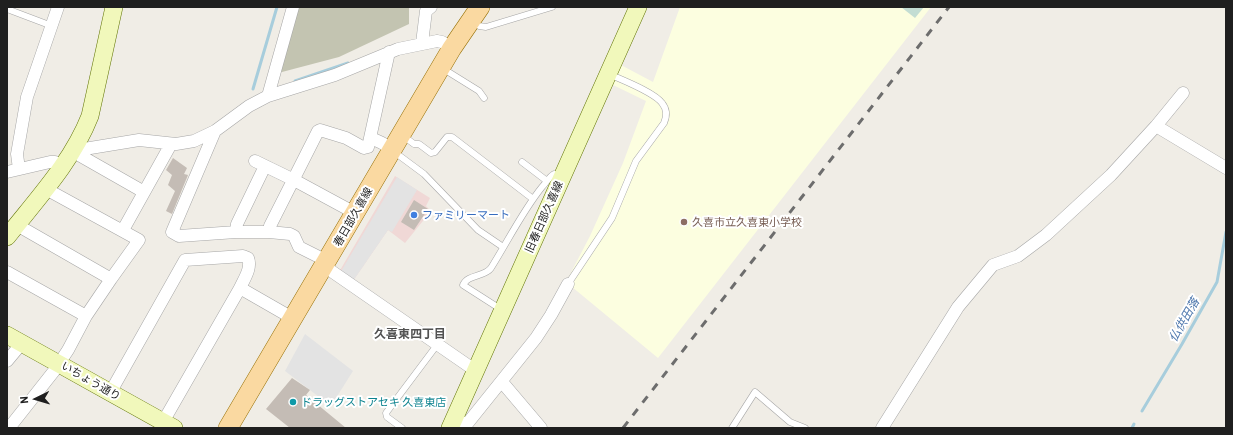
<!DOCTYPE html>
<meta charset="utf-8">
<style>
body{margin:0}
#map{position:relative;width:1233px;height:435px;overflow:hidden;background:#f0ede6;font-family:Barlow,sans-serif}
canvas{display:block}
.frame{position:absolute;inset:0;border:8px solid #1f1f1f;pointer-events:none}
.north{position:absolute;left:16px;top:379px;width:40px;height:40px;-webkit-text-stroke:3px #fff;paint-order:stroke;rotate:265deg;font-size:11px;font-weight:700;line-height:16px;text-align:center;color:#1f1f1f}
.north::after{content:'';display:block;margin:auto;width:14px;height:18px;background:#1f1f1f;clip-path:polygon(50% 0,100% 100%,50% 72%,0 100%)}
</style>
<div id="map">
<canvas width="1233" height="435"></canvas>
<div class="frame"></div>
<div class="north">N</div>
</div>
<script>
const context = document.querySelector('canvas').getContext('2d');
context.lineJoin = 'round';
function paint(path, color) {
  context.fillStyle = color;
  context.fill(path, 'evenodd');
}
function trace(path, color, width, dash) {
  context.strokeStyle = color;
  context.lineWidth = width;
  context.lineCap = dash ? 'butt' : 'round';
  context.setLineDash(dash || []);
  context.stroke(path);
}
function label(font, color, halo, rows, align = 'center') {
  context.font = font + ' Barlow,"Noto Sans JP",sans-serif';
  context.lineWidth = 4;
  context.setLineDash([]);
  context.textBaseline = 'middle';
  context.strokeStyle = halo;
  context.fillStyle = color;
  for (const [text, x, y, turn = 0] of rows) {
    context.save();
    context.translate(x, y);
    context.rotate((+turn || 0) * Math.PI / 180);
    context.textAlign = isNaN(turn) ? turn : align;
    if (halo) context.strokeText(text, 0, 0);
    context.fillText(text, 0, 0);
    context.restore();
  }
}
const commercial = new Path2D(`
 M395 176 430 198 426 206 431 211 405 243 388 230 353 281 339 272Z`);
const education = new Path2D(`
 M680 7H931L658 358 566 282 590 236 623 163 646 101 613 85 620 68 621 65 653 82Z`);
const construction = new Path2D(`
 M295 7H409V24L339 57 282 72 278 70Z`);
const wetland = new Path2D(`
 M901 7H924L915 18Z`);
const parking = new Path2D(`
 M397 177 417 190 392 232 388 230 353 281 340 273Z
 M305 334 353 371 331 406 285 371Z`);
const stream = new Path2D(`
 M295 81 348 63
 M253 89 277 7
 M1142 411 1182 344 1217 282 1226 232
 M1132 428 1134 424`);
const building = new Path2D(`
 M173 158 187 168 184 174 188 175 172 214 166 211 175 191 168 185 172 175 166 170Z
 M414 200 428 209 414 230 401 222Z
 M292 378 310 390 306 395 346 428H290L266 409Z`);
const lane = new Path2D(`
 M7 9 52 26
 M472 22 479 26 486 27 552 7
 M442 68 479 91 484 98
 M402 135 414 144H419L431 153 435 152 447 137H452L533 199
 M393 151 424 174 478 230 503 247
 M522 162 547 181
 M568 284 612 218 636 161 664 123C667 116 667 109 662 103 654 92 622 80 609 74
 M502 310 463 285C468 274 485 277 491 268 508 241 522 212 542 187 546 183 549 177 554 174L561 176
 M402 428 387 417 386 413 437 345
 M732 428 755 392 790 422 805 428`);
const street = new Path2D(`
 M422 43 426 11 431 7
 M268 96 293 7
 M1156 126 1226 168
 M215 131 172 232 179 236 236 232H269L290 234 294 236 299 247 327 261
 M371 138 382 143 392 150
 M72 151 139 140 176 144 194 141 215 131 249 106 268 96 335 75 398 49 437 41 442 42 452 48
 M72 151 144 192
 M255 161 294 180 355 213
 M19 169 17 154 27 97 58 7
 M7 172 50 162H55L62 166
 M17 225 111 279
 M123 230 171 144
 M236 232 237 224 265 166
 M269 232 270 226 318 131 320 130 346 138 364 148 368 147 389 52
 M324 266 476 371
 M7 272 86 316
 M240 288 294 319
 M7 361 22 343
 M502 382 541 428
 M110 393 185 260 243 256 248 258C252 268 244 279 240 288L163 422
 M454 419 467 424 536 338 551 315 568 284
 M9 428 54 371 68 350 86 316 111 279 139 240 46 189
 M882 428 958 307 993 265 1018 256 1046 235 1111 175 1156 126 1183 93`);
const secondary = new Path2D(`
 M7 237C37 199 72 162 90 116L114 7
 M7 335 174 428
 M450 428 638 7`);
const primary = new Path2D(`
 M228 428 452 48 480 7`);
const rail = new Path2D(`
 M623 428 949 7`);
const markers = [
 [414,215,4,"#3f7fe0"],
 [684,222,4,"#8d6e63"],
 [293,402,4,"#0f9aa8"]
];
const shopNames = [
 ["ファミリーマート",422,215]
];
const streetNames = [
 ["春日部久喜線",353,217,-60],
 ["旧春日部久喜線",544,217,-66],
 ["いちょう通り",91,381,30]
];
const educationNames = [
 ["久喜市立久喜東小学校",692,222]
];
const cultureNames = [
 ["ドラッグストアセキ 久喜東店",301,402]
];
const waterNames = [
 ["仏供田落",1184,320,-60]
];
const neighbourhoodNames = [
 ["久喜東四丁目",410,334]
];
paint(commercial, '#f0d8d6');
paint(education, '#fcfee0');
paint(construction, '#c3c4b1');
paint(wetland, '#c3ddd3');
paint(parking, '#e3e3e3');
trace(stream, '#a7cddc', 3);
paint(building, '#c4bcb5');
trace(lane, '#a6a6a6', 7);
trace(street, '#a6a6a6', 13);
trace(secondary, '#627507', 18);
trace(primary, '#977004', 20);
trace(lane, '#fff', 6);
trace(street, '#fff', 12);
trace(secondary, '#f1f8bb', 17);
trace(primary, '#fad9a1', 19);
trace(rail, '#6d6d6d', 3, [8, 8]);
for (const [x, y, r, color] of markers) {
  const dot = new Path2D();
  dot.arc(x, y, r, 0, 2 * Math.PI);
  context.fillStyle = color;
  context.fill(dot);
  trace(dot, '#fff', 1.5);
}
label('11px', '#366cbe', '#fff', shopNames, 'left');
label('11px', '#1f1f1f', '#fff', streetNames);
label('11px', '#785e54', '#fff', educationNames, 'left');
label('11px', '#0d838f', '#fff', cultureNames, 'left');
label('italic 12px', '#4d77ad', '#fff', waterNames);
label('bold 12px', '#525252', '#fff', neighbourhoodNames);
</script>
